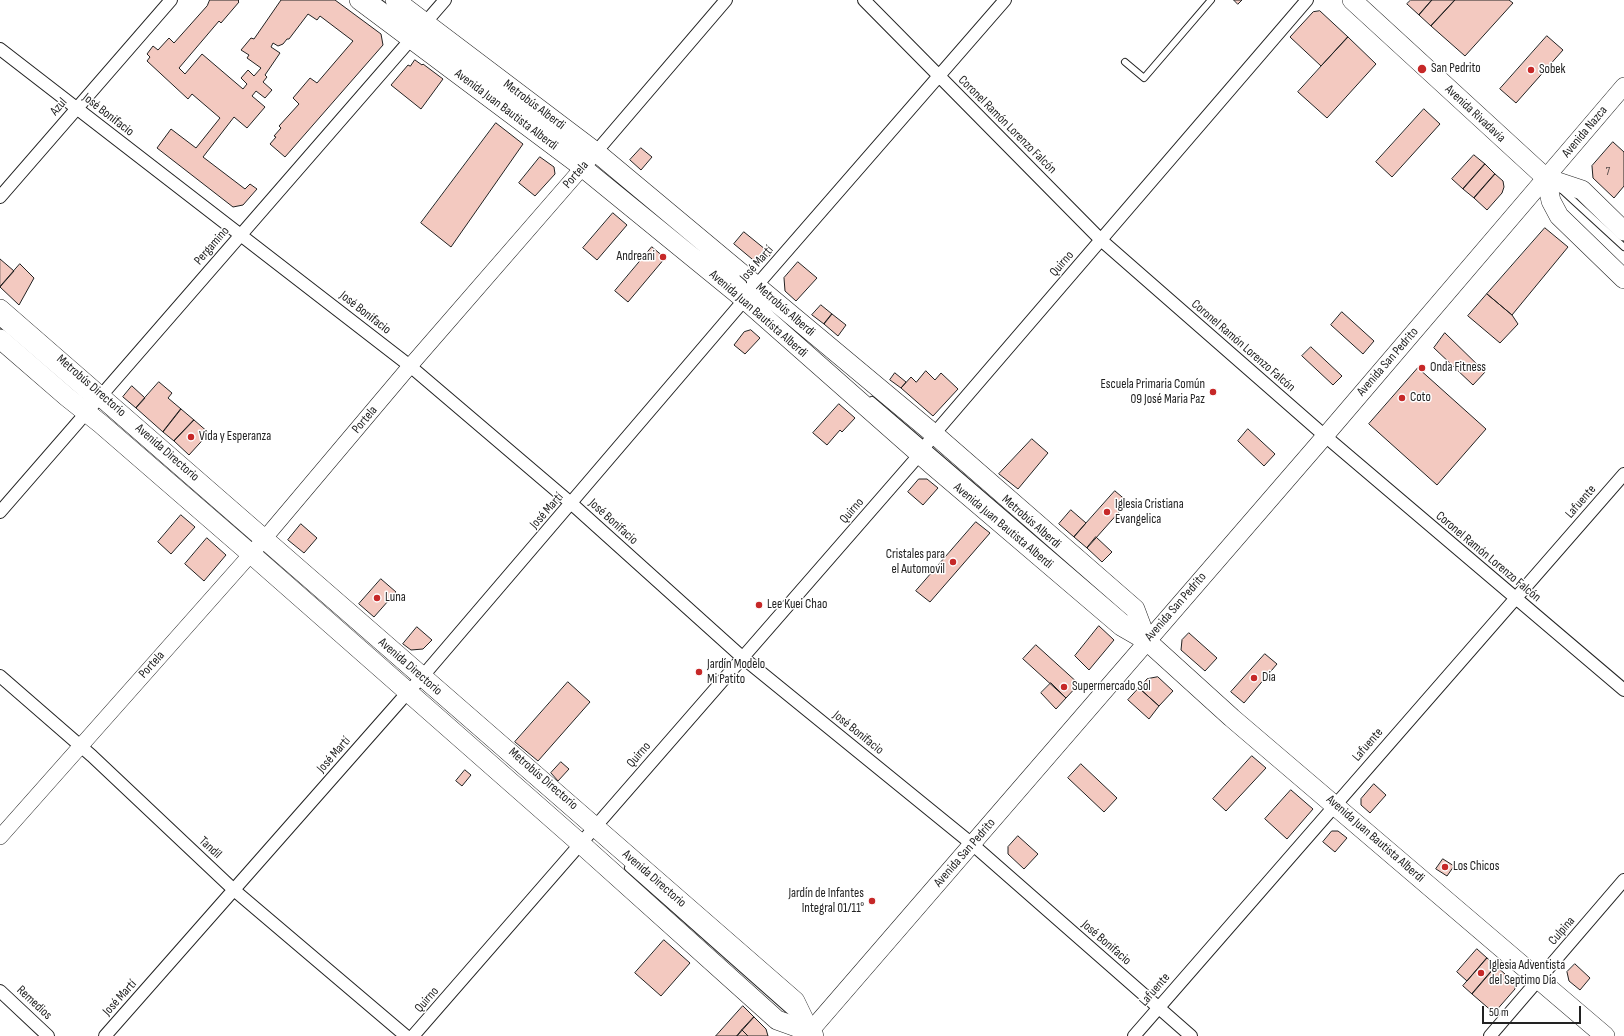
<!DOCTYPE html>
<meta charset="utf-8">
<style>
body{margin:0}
#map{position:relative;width:1624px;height:1036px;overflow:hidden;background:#fff;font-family:"Sofia Sans Condensed",sans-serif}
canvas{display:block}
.scale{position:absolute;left:1482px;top:1006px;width:99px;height:18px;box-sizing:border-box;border:2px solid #222;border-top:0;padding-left:5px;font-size:12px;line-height:14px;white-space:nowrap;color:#222;-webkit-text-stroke:3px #fff;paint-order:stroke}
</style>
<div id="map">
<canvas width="1624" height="1036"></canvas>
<div class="scale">50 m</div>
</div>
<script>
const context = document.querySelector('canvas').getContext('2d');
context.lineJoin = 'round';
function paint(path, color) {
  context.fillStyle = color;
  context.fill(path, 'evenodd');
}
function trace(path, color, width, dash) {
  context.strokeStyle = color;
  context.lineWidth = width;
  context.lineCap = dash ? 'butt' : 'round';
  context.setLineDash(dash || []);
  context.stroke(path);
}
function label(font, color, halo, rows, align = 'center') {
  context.font = font + ' "Sofia Sans Condensed",sans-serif';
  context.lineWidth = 3;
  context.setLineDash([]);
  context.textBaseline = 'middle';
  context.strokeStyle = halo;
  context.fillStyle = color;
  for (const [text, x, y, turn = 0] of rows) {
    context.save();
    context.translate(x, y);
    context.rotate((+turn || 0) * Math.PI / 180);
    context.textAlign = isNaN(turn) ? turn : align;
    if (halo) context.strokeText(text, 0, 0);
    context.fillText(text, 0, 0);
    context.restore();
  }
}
const building = new Path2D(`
 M210 0H239L238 1 239 2 221 23 219 21 179 68 185 74 202 54 243 89 247 84 241 78 248 70 254 76 261 68 247 58 249 55 241 50 251 38 254 39 281 0H335L381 34 383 45 285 157 270 144 276 137 274 136 281 128 279 126 299 104 293 98 310 78 317 83 353 41 320 16 317 20 308 14 289 39H287L283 44 278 46 273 43 271 47 280 53 265 75 267 77 263 82 272 90 265 98 256 91 252 96 265 107 247 128 234 117 203 157 245 189 250 184 257 189 243 205 233 207 157 148 171 129 196 148 220 118 192 94 188 99 147 61 150 57 147 54 153 46 158 50 169 38 174 43 207 6Z
 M1234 0H1242L1238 4Z
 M1411 0H1432L1419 15 1407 4Z
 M1432 0H1455L1431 26 1419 15Z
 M1455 0H1509L1513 3 1465 56 1431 26Z
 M1320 11 1348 37 1321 66 1290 37 1313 12Z
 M1547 36 1563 50 1516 103 1500 89Z
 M1348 37 1376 64 1327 118 1298 92Z
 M415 60 422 65 423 64 443 79 421 109 391 85 408 65 410 66Z
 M1424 109 1440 124 1392 177 1376 162Z
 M496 123 523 144 451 247 421 223Z
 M1613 142 1624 152V186L1614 198 1593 178 1592 166Z
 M641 148 652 157 641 170 630 160Z
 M1474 155 1485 164 1463 189 1452 179Z
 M540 157 554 167 555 174 535 196 519 183Z
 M1485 164 1495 174 1474 198 1463 189Z
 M1495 174 1503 181 1504 187 1502 193 1487 210 1474 198Z
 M613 213 627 225 597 260 583 248Z
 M1545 228 1568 247 1512 315 1487 294Z
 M744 232 771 254 763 263 758 264 734 244Z
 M652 247 665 258 628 302 615 291Z
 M0 259 14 271 0 287Z
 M798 262 817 278 796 301 785 291 784 278Z
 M20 264 34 278 19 305 0 287Z
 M1487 294 1512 315 1518 324 1500 343 1468 316Z
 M821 305 832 314 824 324 812 315Z
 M1342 312 1374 341 1363 354 1331 325Z
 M832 314 846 325 838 336 824 324Z
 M751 330 760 338 745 354 734 345 744 332Z
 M1445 333 1485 372 1473 385 1434 348Z
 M1311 347 1342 376 1333 385 1302 356Z
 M1418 368 1486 429 1437 485 1369 424Z
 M926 371 935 380 941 373 958 389 933 416 901 388 911 377 916 382Z
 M895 373 906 382 901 388 890 380Z
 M159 382 172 393 168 398 181 409 163 432 136 408Z
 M132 386 145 398 136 408 123 397Z
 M839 404 855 418 842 432 840 430 827 445 813 433Z
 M181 409 194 420 174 441 163 432Z
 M194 420 209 433 189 455 174 441Z
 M1248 429 1275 454 1264 466 1238 441Z
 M1032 439 1048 453 1018 489 999 474Z
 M919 479H927L938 488 923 505 908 492Z
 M1115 491 1128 502 1087 548 1074 537Z
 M1071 510 1086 523 1074 537 1059 524Z
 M181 515 195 527 171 554 158 542Z
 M976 522 990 533 930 602 916 591Z
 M301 524 317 538 304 553 288 540Z
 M1096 537 1112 552 1102 562 1087 548Z
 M207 538 226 555 204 581 185 564Z
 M381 579 396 592 374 617 359 604Z
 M1099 626 1114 640 1089 670 1075 656Z
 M417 627 432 640 423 649 411 650 403 644Z
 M1189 633 1217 658 1205 671 1181 650 1182 640Z
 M1036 645 1079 684 1066 698 1023 659Z
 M1265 654 1277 664 1244 703 1231 692Z
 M1158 677 1173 691 1159 706 1139 688 1147 679Z
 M568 682 590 702 538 761 515 742Z
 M1051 683 1066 698 1056 709 1041 693Z
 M1139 688 1159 706 1149 719 1128 700Z
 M1252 756 1266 768 1226 811 1213 799Z
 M561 762 569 769 558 781 551 773Z
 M1081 764 1117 798 1104 812 1068 778Z
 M465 770 471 775 462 786 456 781Z
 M1374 784 1386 795 1370 813 1361 805V799Z
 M1291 790 1313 809 1287 839 1265 819Z
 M1332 831H1338L1347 838 1335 852 1323 842Z
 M1018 836 1038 854 1024 869 1008 854V847Z
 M1443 859 1454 866 1447 876 1436 869Z
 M664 940 690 963 661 996 635 973Z
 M1477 949 1487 958 1467 981 1457 972Z
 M1487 958 1496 966 1472 994 1463 986Z
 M1575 964 1590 978 1580 990 1569 981 1567 972Z
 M1496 966 1515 983V989L1494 1013 1472 994Z
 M743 1006 754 1017 737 1036H716Z
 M754 1017 766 1029 768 1036H748L742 1030Z
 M742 1030 748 1036H737Z`);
const service = new Path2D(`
 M376 0 589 160
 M1125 62 1144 78 1211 0
 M1563 191 1624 247
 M0 323 94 404
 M872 400 1127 619
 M628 868 793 1014`);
const minor = new Path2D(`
 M864 0 1101 240 1325 436 1624 690
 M0 49 410 366 572 504 742 657 972 844 1191 1036
 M596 152 726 0
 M0 197 171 0
 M0 512 445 0
 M0 676 92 756 234 890 406 1036
 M0 991 48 1036
 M105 1036 408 692 422 677 757 285 1005 0
 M413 1036 920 454 934 434 1307 0
 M1134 1036 1624 474
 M1490 1036 1624 880`);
const tertiary = new Path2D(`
 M0 837 259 545 410 366 596 152`);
const secondary = new Path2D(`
 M806 1036 1325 436 1624 86`);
const primary = new Path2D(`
 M359 0 582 167 745 300 932 465 1121 626 1147 641 1232 718 1605 1036
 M395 0 596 152 934 434 1135 609 1147 641
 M1352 0 1546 178 1582 190 1624 231
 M1546 178 1551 201 1559 216 1624 279
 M0 309 795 1001 810 1032 814 1036
 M0 339 67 397 101 424 251 554 581 844 777 1020 810 1032`);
const markers = [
 [1422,69,5,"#c62828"],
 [1531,70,4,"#c62828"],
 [663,257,4,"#c62828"],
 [1422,368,4,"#c62828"],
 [1213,392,4,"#c62828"],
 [1402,398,4,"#c62828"],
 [191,437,4,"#c62828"],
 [1107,512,4,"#c62828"],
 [953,562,4,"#c62828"],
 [377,598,4,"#c62828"],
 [759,605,4,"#c62828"],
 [699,672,4,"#c62828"],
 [1254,678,4,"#c62828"],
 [1064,687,4,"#c62828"],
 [1445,867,4,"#c62828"],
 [872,901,4,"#c62828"],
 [1481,973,4,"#c62828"]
];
const numberNames = [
 ["7",1608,172]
];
const poiNames = [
 ["San Pedrito",1431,69],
 ["Sobek",1539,70],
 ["Andreani",655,257,"right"],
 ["Onda Fitness",1430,368],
 ["Escuela Primaria Común",1205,385,"right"],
 ["09 José Maria Paz",1205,400,"right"],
 ["Coto",1410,398],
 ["Vida y Esperanza",199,437],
 ["Iglesia Cristiana",1115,505],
 ["Evangelica",1115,520],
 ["Cristales para",945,555,"right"],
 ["el Automovil",945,570,"right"],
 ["Luna",385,598],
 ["Lee Kuei Chao",767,605],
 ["Jardín Modelo",707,665],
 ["Mi Patito",707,680],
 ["Dia",1262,678],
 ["Supermercado Sol",1072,687],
 ["Los Chicos",1453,867],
 ["Jardín de Infantes",864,894,"right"],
 ["Integral 01/11°",864,909,"right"],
 ["Iglesia Adventista",1489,966],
 ["del Septimo Día",1489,981]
];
const streetNames = [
 ["Metrobús Alberdi",534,105,37],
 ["Azul",59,107,-49],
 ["Avenida Juan Bautista Alberdi",506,110,37],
 ["Avenida Rivadavia",1475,114,43],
 ["José Bonifacio",108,115,38],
 ["Coronel Ramón Lorenzo Falcón",1007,125,45],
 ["Avenida Nazca",1585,132,-50],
 ["Portela",576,175,-49],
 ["Pergamino",212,246,-49],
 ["José Martí",757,264,-49],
 ["Quirno",1062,264,-49],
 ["Metrobús Alberdi",785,310,41],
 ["José Bonifacio",365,313,38],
 ["Avenida Juan Bautista Alberdi",758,314,41],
 ["Coronel Ramón Lorenzo Falcón",1243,346,41],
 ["Avenida San Pedrito",1388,362,-49],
 ["Metrobús Directorio",91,386,41],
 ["Portela",365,420,-50],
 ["Avenida Directorio",167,453,41],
 ["Lafuente",1581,502,-49],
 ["José Martí",547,511,-49],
 ["Quirno",852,511,-49],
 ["José Bonifacio",613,522,42],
 ["Metrobús Alberdi",1031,522,41],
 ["Avenida Juan Bautista Alberdi",1003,526,40],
 ["Coronel Ramón Lorenzo Falcón",1488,557,40],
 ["Avenida San Pedrito",1176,607,-49],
 ["Portela",152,665,-48],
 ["Avenida Directorio",410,667,41],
 ["José Bonifacio",858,733,39],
 ["Lafuente",1368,745,-49],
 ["José Martí",334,755,-49],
 ["Quirno",639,755,-49],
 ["Metrobús Directorio",543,779,41],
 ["Avenida Juan Bautista Alberdi",1375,839,41],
 ["Tandil",210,848,43],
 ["Avenida San Pedrito",965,853,-49],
 ["Avenida Directorio",654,879,41],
 ["Culpina",1562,931,-49],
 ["José Bonifacio",1106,943,41],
 ["Lafuente",1155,990,-49],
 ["José Martí",120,998,-48],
 ["Quirno",427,1000,-49],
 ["Remedios",34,1003,43]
];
paint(building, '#f3c9c0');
trace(building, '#222', 1);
trace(service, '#222', 8);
trace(minor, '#222', 14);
trace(tertiary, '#222', 16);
trace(secondary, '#222', 18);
trace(primary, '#222', 20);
trace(service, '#fff', 6);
trace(minor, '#fff', 12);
trace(tertiary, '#fff', 15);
trace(secondary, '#fff', 17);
trace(primary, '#fff', 19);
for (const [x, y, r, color] of markers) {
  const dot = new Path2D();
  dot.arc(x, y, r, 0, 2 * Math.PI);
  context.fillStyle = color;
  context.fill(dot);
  trace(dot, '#fff', 1.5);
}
label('11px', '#564c4a', null, numberNames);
label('13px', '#222', '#fff', poiNames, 'left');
label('13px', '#222', '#fff', streetNames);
</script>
